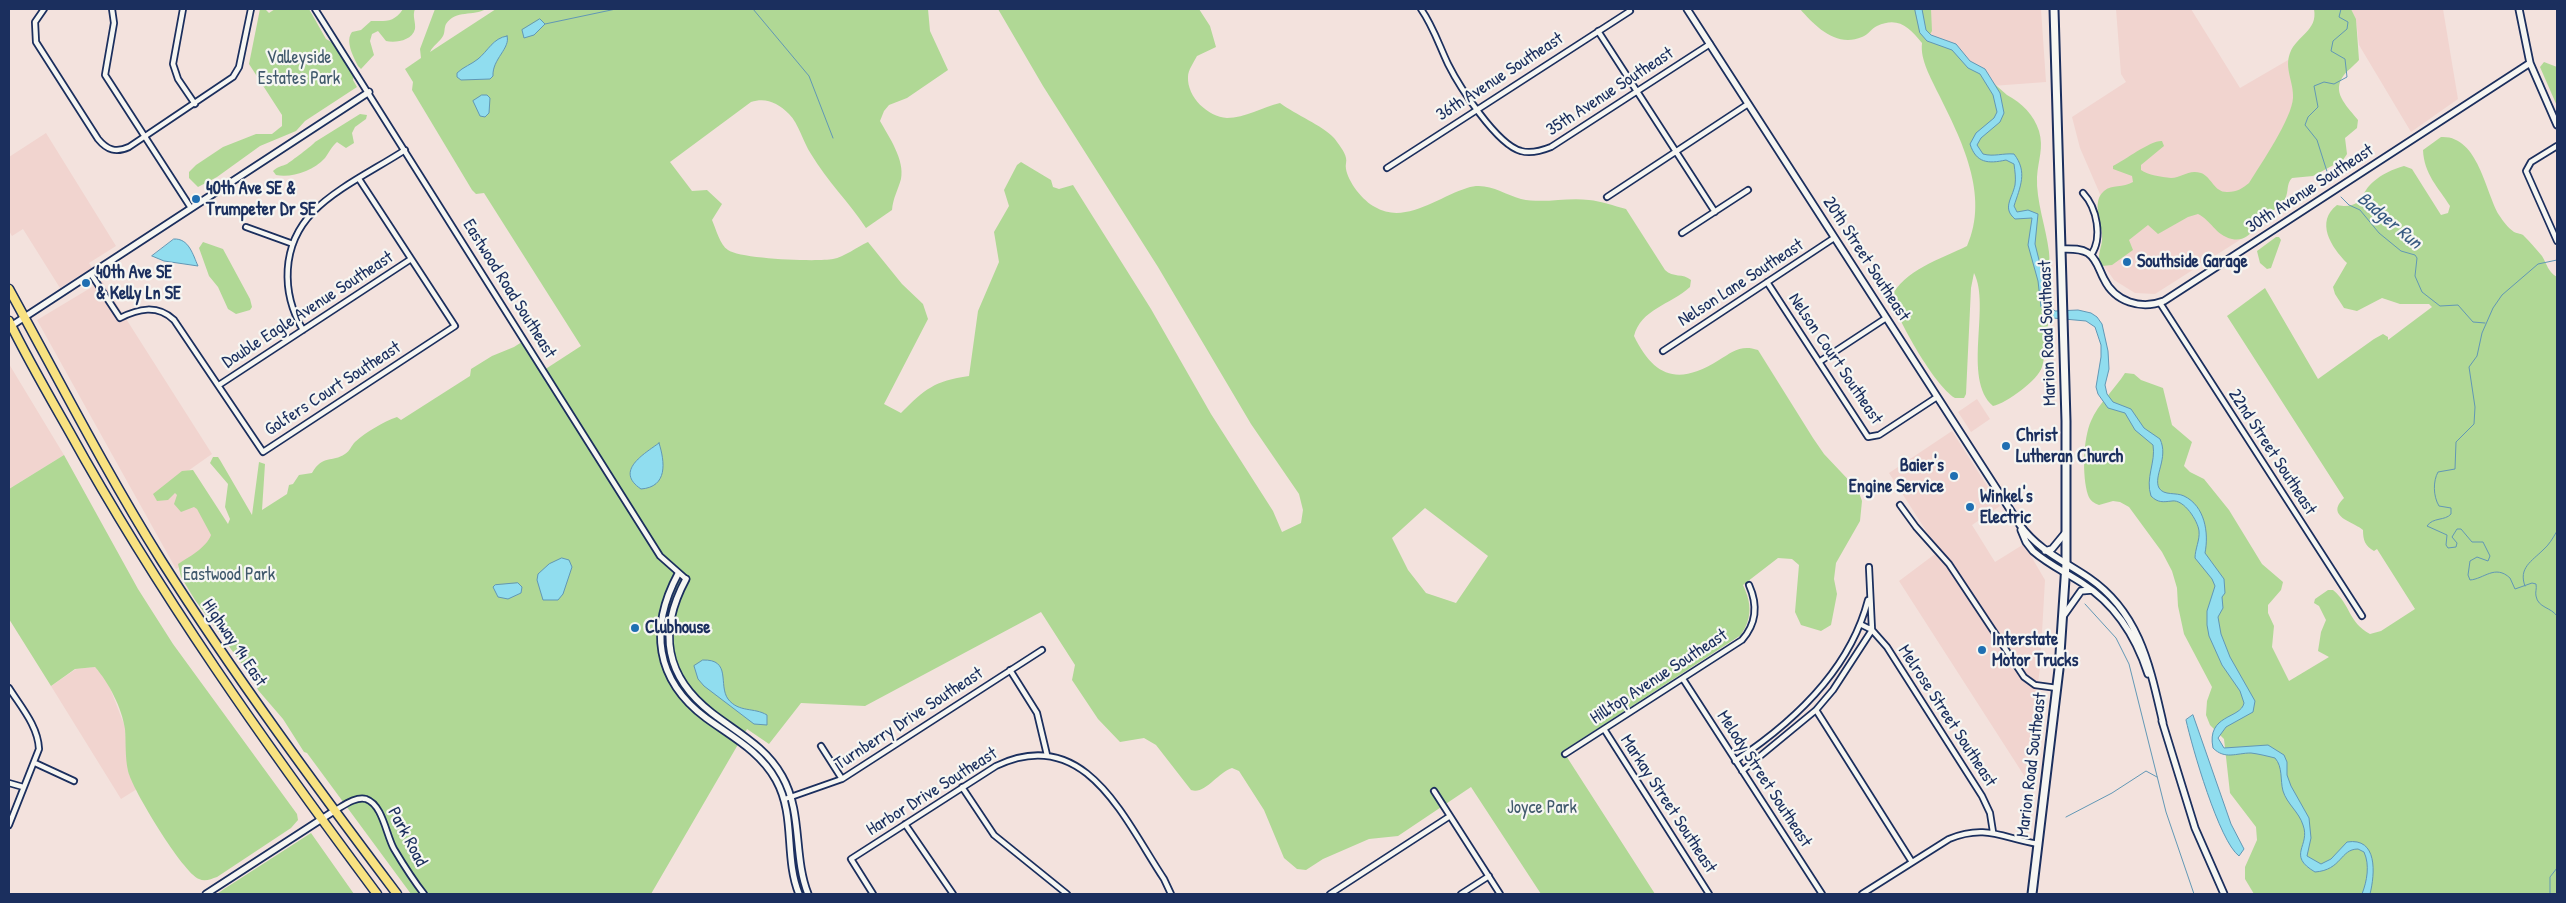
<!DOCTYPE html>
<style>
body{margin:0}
#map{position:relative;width:2566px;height:903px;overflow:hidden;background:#f3e2dd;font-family:"Patrick Hand",sans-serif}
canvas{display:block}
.frame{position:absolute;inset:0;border:10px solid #1b2f5e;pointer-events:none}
</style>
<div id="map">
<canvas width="2566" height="903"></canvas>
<div class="frame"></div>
</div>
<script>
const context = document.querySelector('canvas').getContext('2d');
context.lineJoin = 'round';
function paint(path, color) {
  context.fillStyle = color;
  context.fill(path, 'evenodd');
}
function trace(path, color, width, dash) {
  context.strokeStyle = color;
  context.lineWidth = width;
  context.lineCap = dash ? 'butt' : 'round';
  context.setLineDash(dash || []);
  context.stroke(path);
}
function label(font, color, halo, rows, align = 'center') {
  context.font = font + ' "Patrick Hand",sans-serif';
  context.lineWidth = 4.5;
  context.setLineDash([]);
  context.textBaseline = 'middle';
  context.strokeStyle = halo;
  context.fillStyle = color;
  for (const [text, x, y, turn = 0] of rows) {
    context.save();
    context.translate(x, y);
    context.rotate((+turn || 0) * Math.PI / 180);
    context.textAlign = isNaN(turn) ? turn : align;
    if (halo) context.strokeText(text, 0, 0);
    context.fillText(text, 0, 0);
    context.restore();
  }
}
const built = new Path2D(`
 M1917 9H2041L2046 82 1992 86 1928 38Z
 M2116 9H2191L2240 88 2295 56 2303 115 2258 181 2230 197 2103 201 2080 148 2072 117 2126 82 2121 74Z
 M2351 9H2443L2458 99 2411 132 2359 45 2356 19Z
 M46 133 116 246 89 263 92 268 60 288 23 229 12 236 9 231V157Z
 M2204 195 2246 236 2155 294 2135 293 2114 280 2102 263 2142 223Z
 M102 281 212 454 185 473 225 539 176 569 37 320Z
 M9 364 64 455 9 489Z
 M1977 399 1990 419 1971 432 1958 412Z
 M1952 431 2000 506 1972 525 1995 562 2024 544 2045 580 2040 668 2025 777 1899 581 1939 551 1889 473Z
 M95 667 107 680 125 727 128 772 137 789 121 799 51 686 76 669Z`);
const green = new Path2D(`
 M260 9H265L269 13 275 9H309L326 39 335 44 351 68 354 76 353 80 357 87 305 121 296 131 260 146 217 177 198 187 189 178V172L196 165 223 147 256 134H272L282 126V115L249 64Z
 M403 9H415C412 16 416 22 415 29 412 41 395 43 386 41L378 31 372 34 370 41 374 55 361 69 358 66C353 56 345 41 352 32L361 30 371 21C385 21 394 23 403 9Z
 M435 9H486C473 17 456 9 446 24 444 28 445 33 443 36 440 42 433 45 430 52L496 9H928L930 31 948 70 907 98 889 105 884 111 880 121C889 137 905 160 901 179 898 190 893 198 892 210L866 228C849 202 827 181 811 154 803 142 799 124 789 114 778 103 766 97 751 102L670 162 692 191 707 190 722 204 712 220C716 229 720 245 728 250 740 259 817 262 833 259 844 257 857 247 868 242L902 284 923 304 928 319 884 404 901 413C925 389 934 381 969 376L978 311 999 262 994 232 1009 206 1004 190 1017 165 1021 162 1051 180 1053 187 1059 189 1073 185 1151 309 1211 414 1273 511 1282 532 1301 523 1303 510 1299 494 1251 424 1158 267 1043 86 998 9H1199L1210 26 1216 47 1197 56C1194 62 1188 70 1188 77 1187 97 1208 117 1227 118 1245 118 1263 107 1280 103 1296 115 1322 125 1334 138 1338 143 1345 152 1346 158 1347 161 1345 165 1346 169 1348 182 1363 201 1375 207 1405 225 1438 197 1467 188 1487 181 1503 194 1521 199 1544 204 1566 197 1589 200 1601 201 1614 206 1626 209L1665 270C1673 278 1683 273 1691 280L1690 287C1670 305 1641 309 1634 336 1654 377 1678 386 1719 360 1732 352 1741 344 1758 350L1813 438 1824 454 1858 490 1862 501 1860 521 1836 563 1834 579 1837 594 1831 625 1821 631 1801 625 1795 612 1799 565 1792 559 1778 558 1743 585C1752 604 1752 618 1741 635L1563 751 1655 894H1541L1471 787 1398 836 1369 839 1323 859 1306 870 1297 869 1284 858 1264 810 1239 771 1232 768C1217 773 1205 795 1191 790L1156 745 1144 738 1120 742 1098 719 1072 680 1075 665 1041 612 865 706 801 703 769 744 747 729 651 894H411L307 753 304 752 283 719 258 690 255 682 195 600 181 577 178 564C189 557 206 548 211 535L197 509 194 507 181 512 174 504 177 495 175 493 168 500 157 501 153 494 182 471 193 470 228 524 230 519 225 507 228 484 210 463 213 457H218L220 460 252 515 259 462 265 464 262 510 287 494 289 485 293 484 299 475 312 473C323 454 332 463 345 454 350 451 351 446 355 442 366 432 383 422 397 417L401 420 470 376 471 369 492 356 514 347 525 340 544 370 581 346 484 193 476 194 472 190 412 90 413 82 405 69 421 58 420 49ZM1425 508 1488 556 1456 603 1426 593 1408 570 1392 538Z
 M1800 9H1931L1932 31 1928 38 1957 51 2007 95C2022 103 2034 115 2039 131 2044 148 2038 160 2037 177 2036 201 2046 227 2049 252 2051 274 2049 346 2042 367 2038 380 2007 403 1993 406 1962 379 1991 306 1974 273L1971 288 1966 394 1964 398H1955C1934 385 1899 322 1891 298 1903 270 1941 259 1967 246 1990 195 1961 139 1938 93 1931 78 1920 60 1922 43 1909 27 1898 16 1877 26 1872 28 1868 35 1862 37 1836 48 1815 26 1800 9Z
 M2314 9H2351L2356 19 2359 60C2354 66 2346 71 2342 78 2332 94 2349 108 2358 120L2357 128 2345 138 2347 154 2343 160 2313 176 2292 178C2286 184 2289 191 2285 199 2281 207 2274 209 2268 214 2257 222 2251 243 2232 239 2215 235 2211 220 2198 214L2188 217 2158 234 2148 225 2129 240 2133 250 2112 265 2102 266C2095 255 2103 248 2102 236 2102 222 2091 202 2104 191 2112 184 2123 188 2133 182L2132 176 2113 169V166C2125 160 2151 140 2162 141L2164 146 2141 165V170C2148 175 2161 177 2171 178 2182 178 2188 169 2201 173 2212 177 2214 193 2228 192 2237 192 2243 188 2249 183 2261 164 2292 118 2293 98 2294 82 2284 69 2290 53 2297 35 2318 31 2314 9Z
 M2544 62 2557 67V106L2540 67Z
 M360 114 367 115 366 119 355 127 352 133 354 143 346 148 337 142C331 147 329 153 325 158 313 171 292 178 276 175L273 171C277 167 282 166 287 164 290 162 313 145 315 142Z
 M2441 137C2478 135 2485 191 2499 215 2503 221 2508 228 2514 232 2517 234 2522 233 2524 236 2530 242 2537 250 2542 256 2547 264 2548 272 2557 277V894H2254L2245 879V867L2257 840 2256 827 2230 793 2224 739 2210 725 2206 715 2207 701 2212 687 2184 634 2178 606 2177 588 2172 571 2162 552 2129 507 2120 502 2113 501 2099 505C2094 503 2090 501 2088 495 2082 476 2083 439 2091 421 2098 404 2115 389 2125 373L2134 374 2141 380 2163 388 2172 425 2192 442 2184 466 2190 472 2204 479 2229 510 2262 564 2283 582 2281 590 2268 605V613L2274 626 2272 647 2289 681 2329 657 2318 651 2321 632 2326 620 2319 606 2314 603 2315 599 2328 590H2333C2351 605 2348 622 2370 634L2381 631 2415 609 2377 549 2374 551C2365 546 2363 540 2363 530 2355 522 2324 517 2344 498L2227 316 2265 288 2318 379 2374 339 2383 334 2388 337V340L2432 307 2429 304H2400L2382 298 2357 311 2344 308 2335 294 2333 287 2347 263C2331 247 2315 222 2337 205 2363 210 2359 194 2373 182 2382 174 2393 169 2404 166L2412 169 2441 215 2448 213 2450 206C2438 187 2424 174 2423 150Z
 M2276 237H2279L2281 240 2271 268 2267 269 2260 263 2257 251Z
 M203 242 223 249 250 299 252 307 250 310 236 314 228 309 218 287 209 276 199 248Z
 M64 455 138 589 173 644 297 814 298 820 291 828 217 877C211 879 205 882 199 879 183 873 132 789 128 771 125 757 126 743 125 729 122 708 109 683 95 667L75 669 51 686 9 619V489Z
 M311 833 354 894H217L224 889Z`);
const water = new Path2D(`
 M1915 9H1922L1926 30 1931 35 1956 44 1970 61 1985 69 2000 93 2004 113 2000 122 1981 138 1977 145 1983 154C1994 157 2003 153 2014 154 2028 172 2020 187 2014 206L2017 212 2028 210 2038 214 2035 244 2044 280 2048 304 2055 311 2078 310 2091 313 2097 317 2102 324 2108 351 2109 369 2105 385 2107 394 2113 402 2131 409 2144 428 2160 439C2169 458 2153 476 2159 488 2164 496 2176 492 2184 496 2205 506 2209 533 2205 553L2224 579 2225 593 2222 597 2223 608 2218 617 2221 634 2230 657 2255 701 2253 712 2226 727 2218 738 2224 748 2268 745 2284 755 2287 762V775L2291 786 2309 818 2311 838 2307 856 2321 864 2331 859 2347 842C2378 837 2375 874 2370 894H2362C2367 881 2370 865 2364 852L2358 849C2340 849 2342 870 2315 872 2286 855 2311 846 2303 825 2299 812 2287 804 2283 791 2280 780 2283 767 2275 758 2267 756 2259 754 2251 753 2236 753 2225 760 2213 748 2206 714 2241 719 2244 703L2240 691 2222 665 2209 636 2207 625V611L2215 586 2212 579 2195 558C2195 549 2200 540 2199 531 2198 521 2184 499 2172 501 2163 502 2158 503 2151 496 2145 478 2156 462 2153 445L2135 430 2125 413 2108 408 2098 394 2096 387 2101 357V345L2095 327 2086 321 2053 318 2041 307 2038 281 2028 245 2032 218 2015 219C2002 208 2012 199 2015 185 2016 178 2015 172 2014 164L2006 160C1988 164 1976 163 1970 144L1976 133 1994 118 1997 112 1993 95 1980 74 1968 68 1952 50 1927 41 1920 33Z
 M540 19 545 24 534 35 524 38 522 30Z
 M507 36C511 48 492 59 493 76L490 79 461 80 457 77V73C463 67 472 64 478 59 488 51 493 38 507 36Z
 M482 95H487L490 98 489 113 485 117 480 116 473 101Z
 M174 239C189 238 193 255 198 266L164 261 152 256Z
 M659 443C665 462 668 487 641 489 614 471 644 454 659 443Z
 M562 558 569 560 572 567 563 594 558 600H543L537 580 538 574 549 564Z
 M518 583 522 587 521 593 508 599 498 597 493 587 495 585Z
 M703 660C732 659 718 685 728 699 739 713 754 707 767 715V725L754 724 704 686 698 679 694 666Z
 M2193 715 2231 824 2244 849 2239 856C2219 841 2192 747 2186 720Z`);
const stream = new Path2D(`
 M753 9 809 76 833 138
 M545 24 616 9
 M2330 181 2317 140 2305 125 2308 117 2318 107 2314 86 2324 82 2334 84 2347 77 2345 59 2331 51 2333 41 2347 29 2348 22 2339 17 2341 9
 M2341 197 2349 205 2360 210 2379 233 2401 251 2415 255 2417 258 2415 276 2422 292 2440 306 2458 305 2473 322 2485 323
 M2557 260 2538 264 2502 295 2493 308 2482 333 2477 356 2469 367 2475 407 2474 424 2456 442 2455 469 2438 472C2433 481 2433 496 2439 506L2451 508V514C2445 521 2433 517 2427 526L2447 535 2446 545 2448 548 2456 547 2457 543 2452 537 2457 529H2461L2472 542H2483L2490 556 2488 561 2477 557 2470 561 2468 575 2470 580C2484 579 2495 564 2510 578L2515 589 2532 583 2536 584C2537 589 2535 592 2536 596 2538 608 2551 607 2557 616
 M2525 586C2518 568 2532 561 2543 550 2549 545 2553 538 2557 531
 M2085 604 2116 638 2129 664 2166 812 2194 894
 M2066 817 2112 793 2146 771 2157 777
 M2557 839V842
 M2550 894V877L2557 868`);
const minor = new Path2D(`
 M44 9 35 22 36 42 98 139C107 150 116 153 129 147L233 77 239 67 251 9
 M112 9 114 23 105 75 191 208
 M183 9 173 64 178 79 195 104
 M315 9 660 556 686 579
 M1421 9C1433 26 1439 45 1448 64 1459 86 1497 145 1521 151 1531 154 1541 151 1551 147L1710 44
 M1598 31 1715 212
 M2557 146 2531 162 2526 171 2557 241
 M1387 168 1630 11
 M2083 193C2097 208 2103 238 2091 255
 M1607 197 1748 104
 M246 227 293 244
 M1682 233 1748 190
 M91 274 120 318C138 309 157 304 174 320L263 452 455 326 359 179
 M1767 282 1868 437 1879 435 1937 397
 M2160 303 2362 616
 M303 330C281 293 281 245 313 212 336 188 376 169 405 150
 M1663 351 1834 238
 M1819 362 1886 318
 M219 385 411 259
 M1900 505 1916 527 1949 564 2024 677 2035 685 2057 688
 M1862 625 1872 630 1887 647 1982 796 1990 813 1993 832
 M1010 670 1037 713 1047 755
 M1683 679 1822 894
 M9 688C21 707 38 726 39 749L9 825
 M1816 710 1912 862
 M1604 729 1709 894
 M821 746 842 779
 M1565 754 1742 640C1757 623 1758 605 1749 585
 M1735 761C1794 722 1850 670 1868 600
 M35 763 74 781
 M1742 771 1816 710 1833 690 1872 630 1869 567
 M9 783 23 787
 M962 787 994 835 1067 894
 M1434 791 1500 894
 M785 799 842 779 1042 650
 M334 811C343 806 356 796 366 799 383 805 386 835 394 849 403 864 413 880 424 894
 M905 824 953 894
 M873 894 851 859 996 766C1085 723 1124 819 1164 879L1171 894
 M1330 894 1450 816
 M1461 894 1489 876
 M1862 894 1949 839C1986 824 2002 838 2038 844`);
const tertiary = new Path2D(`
 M1687 9 2020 525C2038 550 2064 561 2089 578 2140 613 2150 667 2163 723
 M2519 9 2530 63 2557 125
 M2061 249C2070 249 2080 248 2088 253 2097 259 2099 270 2104 279 2115 302 2141 310 2164 301L2530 63
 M11 326 369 92
 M2021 530 2026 542 2033 551C2048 564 2065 572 2082 583 2115 604 2136 637 2148 674
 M2045 551 2052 549 2066 532
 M678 574C649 628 655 680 706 718 732 737 760 751 776 780 796 816 784 857 799 894
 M686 579C658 631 664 676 712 713 738 733 766 747 782 776 803 813 793 856 808 894
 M2064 615 2081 591 2092 590
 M2162 721 2195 828 2224 894
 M206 894 334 811`);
const secondary = new Path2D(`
 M2032 894 2059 669 2066 564V421L2054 9`);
const primary = new Path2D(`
 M9 289C59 380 106 472 161 560 234 675 315 785 397 894
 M9 321C27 358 48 394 69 431 159 594 266 745 377 894`);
const markers = [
 [196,199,5,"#1f6fb2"],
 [2127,262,5,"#1f6fb2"],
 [86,283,5,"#1f6fb2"],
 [2006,446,5,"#1f6fb2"],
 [1954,476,5,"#1f6fb2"],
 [1970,507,5,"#1f6fb2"],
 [635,628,5,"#1f6fb2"],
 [1982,650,5,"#1f6fb2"]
];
const parkNames = [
 ["Valleyside",299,58],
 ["Estates Park",299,79],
 ["Eastwood Park",229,575],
 ["Joyce Park",1542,808]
];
const streetNames = [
 ["36th Avenue Southeast",1500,77,-33],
 ["35th Avenue Southeast",1610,92,-33],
 ["30th Avenue Southeast",2310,189,-33],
 ["20th Street Southeast",1866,259,57],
 ["Nelson Lane Southeast",1741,283,-33],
 ["Eastwood Road Southeast",509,289,58],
 ["Double Eagle Avenue Southeast",308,310,-33],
 ["Marion Road Southeast",2048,333,-92],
 ["Nelson Court Southeast",1835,359,56],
 ["Golfers Court Southeast",333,389,-33],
 ["22nd Street Southeast",2272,452,57],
 ["Highway 14 East",234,643,56],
 ["Hilltop Avenue Southeast",1659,677,-33],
 ["Melrose Street Southeast",1947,716,57],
 ["Turnberry Drive Southeast",909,719,-33],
 ["Marion Road Southeast",2032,765,-83],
 ["Melody Street Southeast",1764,779,57],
 ["Harbor Drive Southeast",932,792,-32],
 ["Markay Street Southeast",1668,804,57],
 ["Park Road",407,837,62]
];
const poiNames = [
 ["40th Ave SE &",206,189],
 ["Trumpeter Dr SE",206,210],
 ["Southside Garage",2137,262],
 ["40th Ave SE",96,273],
 ["& Kelly Ln SE",96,294],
 ["Christ",2016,436],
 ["Lutheran Church",2016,457],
 ["Baier's",1944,466,"right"],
 ["Engine Service",1944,487,"right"],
 ["Winkel's",1980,497],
 ["Electric",1980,518],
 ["Clubhouse",645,628],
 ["Interstate",1992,640],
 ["Motor Trucks",1992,661]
];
const waterNames = [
 ["Badger Run",2389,221,40]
];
paint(built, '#f1d4cf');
paint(green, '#b0d895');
paint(water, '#90ddef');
trace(water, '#6197b5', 1);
trace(stream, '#6197b5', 1);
trace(minor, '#1b2f5e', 8);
trace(tertiary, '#1b2f5e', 9);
trace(secondary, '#1b2f5e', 11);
trace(primary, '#1b2f5e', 11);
trace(minor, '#f6f6f2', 4.5);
trace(tertiary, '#f6f6f2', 5.5);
trace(secondary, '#f6f6f2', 7);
trace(primary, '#f8e281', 8);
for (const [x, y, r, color] of markers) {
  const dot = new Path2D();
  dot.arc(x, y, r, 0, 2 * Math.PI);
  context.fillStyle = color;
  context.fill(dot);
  trace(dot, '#f6f6f2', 2);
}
label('18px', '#40596c', '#f6f6f2', parkNames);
label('18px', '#1b2f5e', '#f6f6f2', streetNames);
label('bold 18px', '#1b2f5e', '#f6f6f2', poiNames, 'left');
label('italic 19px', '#385a82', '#f6f6f2', waterNames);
</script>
